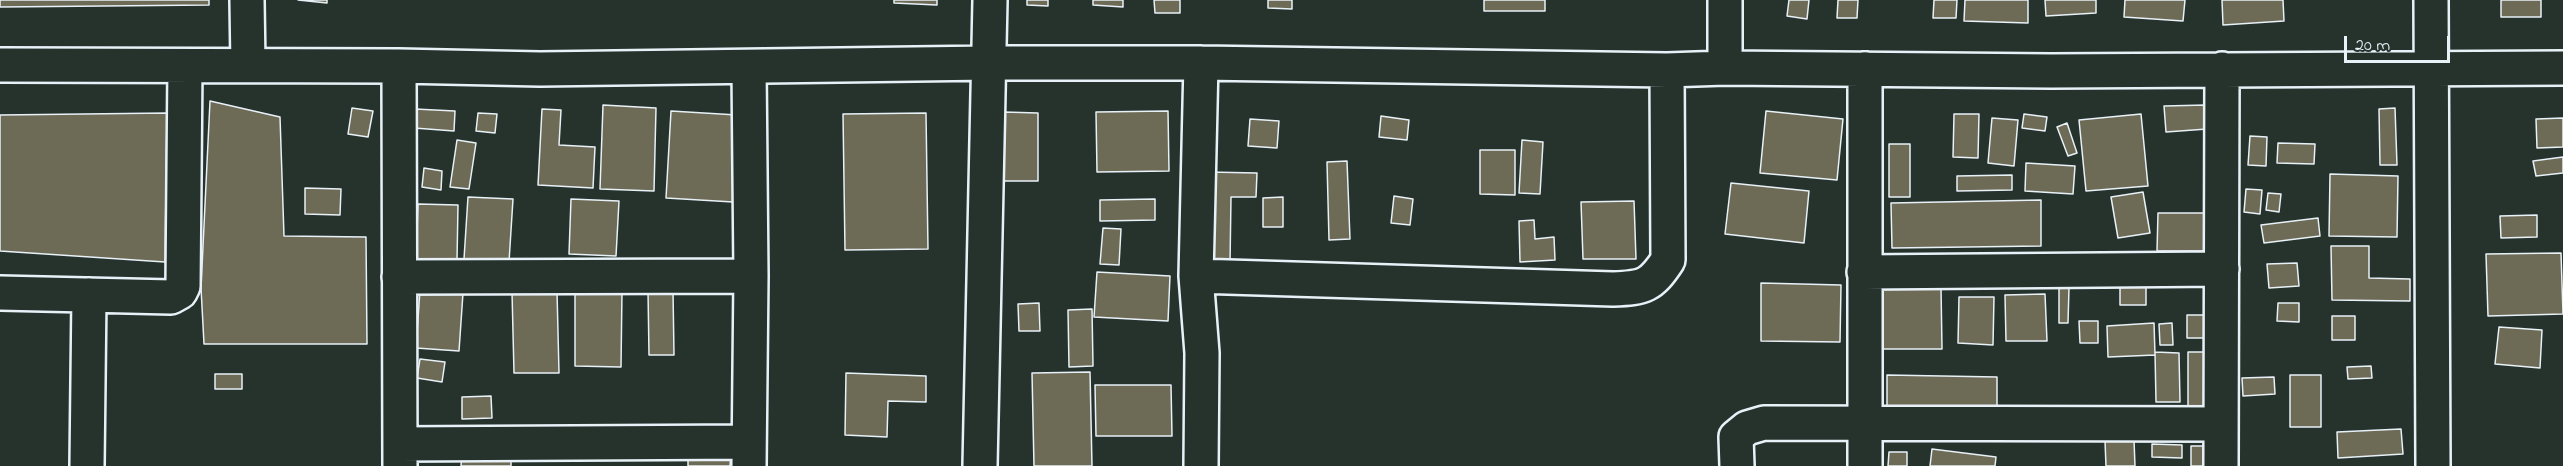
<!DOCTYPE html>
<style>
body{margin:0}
#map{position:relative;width:2563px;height:466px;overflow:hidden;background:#26332d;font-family:"Indie Flower",sans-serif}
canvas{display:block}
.scale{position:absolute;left:2344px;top:36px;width:106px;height:27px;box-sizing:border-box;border:3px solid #e8f1f8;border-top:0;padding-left:8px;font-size:18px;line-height:21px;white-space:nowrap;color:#e8f1f8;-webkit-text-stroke:4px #26332d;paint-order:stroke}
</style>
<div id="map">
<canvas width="2563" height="466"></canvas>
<div class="scale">20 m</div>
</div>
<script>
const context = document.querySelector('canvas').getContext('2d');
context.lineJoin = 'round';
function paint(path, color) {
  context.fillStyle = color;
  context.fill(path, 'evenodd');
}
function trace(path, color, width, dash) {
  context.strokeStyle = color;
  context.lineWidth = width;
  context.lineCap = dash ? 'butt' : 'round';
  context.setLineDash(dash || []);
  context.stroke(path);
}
const building = new Path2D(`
 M0 0H209V5L0 7Z
 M298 0H327V3Z
 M894 0H937V5L894 3Z
 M1027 0H1048V6L1027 5Z
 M1093 0H1123V7L1093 5Z
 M1154 0H1180V13H1155Z
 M1268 0H1292V9L1268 8Z
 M1484 0H1545V11H1484Z
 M1789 0H1809L1807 19 1787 16Z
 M1838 0H1858L1857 18H1837Z
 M1934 0H1957L1956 18H1933Z
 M1965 0H2028V23L1964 21Z
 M2045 0H2096V13L2046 16Z
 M2125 0H2185L2183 21 2124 17Z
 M2222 0H2283L2284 21 2223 25Z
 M2501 0H2541V17H2501Z
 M210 101 280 117 284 236 366 237 367 344H204L201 288Z
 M603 105 656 108 654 191 600 189Z
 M2206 105 2207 129 2166 132 2164 106Z
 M352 108 373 111 368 137 348 134Z
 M2395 108 2397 165H2380L2379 109Z
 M415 109 455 111 454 131 414 128Z
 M542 109 561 110 559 145 595 147 593 188 538 185Z
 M671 111 737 115 733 202 666 198Z
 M1168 111 1169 171 1097 172 1096 112Z
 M1766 111 1843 119 1837 180 1760 173Z
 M1004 112 1038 113V181H1003Z
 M167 113 165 262 0 251V115Z
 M478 113 497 114 495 133 476 131Z
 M926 113 928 249 845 250 843 114Z
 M1954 114H1979L1978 158 1953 157Z
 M2024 114 2047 117 2045 131 2022 128Z
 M2141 114 2148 186 2086 191 2079 120Z
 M1381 116 1409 120 1407 140 1379 137Z
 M1992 118 2018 120 2014 166 1988 163Z
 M2563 118V147L2537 148 2536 119Z
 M1250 119 1279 121 1277 148 1248 146Z
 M2067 123 2077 153 2068 156 2057 127Z
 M2250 136 2267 137 2266 166 2248 165Z
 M457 140 476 143 469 189 450 187Z
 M1522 140 1543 142 1540 194 1519 193Z
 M2278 143 2315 144 2314 164 2277 163Z
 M1889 144H1910V197H1889Z
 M1480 150H1515V195L1480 194Z
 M2563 157V173L2536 176 2533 161Z
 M1347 161 1350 239 1329 240 1327 162Z
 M2026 163 2075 166 2073 194 2025 191Z
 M424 168 442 171 441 190 422 187Z
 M1208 172 1257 173 1256 197H1231L1230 264 1206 263Z
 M2330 174 2398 176 2397 237 2329 236Z
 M2012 175V190L1957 191V176Z
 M1731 183 1809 191 1804 243 1725 234Z
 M305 188 341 189 340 215 305 214Z
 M2246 189 2262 190 2260 214 2244 212Z
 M2143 192 2150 233 2118 238 2111 197Z
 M2268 193 2281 194 2279 212 2266 210Z
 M1394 196 1413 199 1410 225 1391 223Z
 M468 197 513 199 509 262 464 259Z
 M1283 197V227H1263V198Z
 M571 199 619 201 616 256 569 254Z
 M1155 199V220L1100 221V200Z
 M2041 200V246L1892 248 1891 203Z
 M1634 201 1636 259H1583L1581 202Z
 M418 204 458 205 457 261 416 260Z
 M2158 213H2210V251H2157Z
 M2537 215V237L2501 238 2500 216Z
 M2318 218 2320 236 2264 243 2261 225Z
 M1534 220 1535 239 1554 237 1555 260 1520 262 1519 221Z
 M1103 228 1121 229 1119 265 1100 264Z
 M2331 246H2369V278L2410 279V301L2332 300Z
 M2561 253 2563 314 2488 316 2486 254Z
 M2297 263 2299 286 2269 288 2267 264Z
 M1097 272 1170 276 1168 321 1094 317Z
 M1761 283 1841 285 1840 342 1761 341Z
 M2120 285H2146V305H2120Z
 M1882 287H1941L1942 349H1881Z
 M2059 288H2069L2068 323H2059Z
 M420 290 463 293 459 351 416 348Z
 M575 290 622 291 621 367 575 366Z
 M557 291 559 373H514L512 292Z
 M648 291H673L674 355H649Z
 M2045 294 2047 341H2006L2005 295Z
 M1959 297H1994L1993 345 1958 343Z
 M1039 303 1040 331H1019L1018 304Z
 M2278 303H2299V322L2277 321Z
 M1092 309 1093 366 1069 367 1068 310Z
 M2187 315H2209V338H2187Z
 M2332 316H2355V340H2332Z
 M2079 321H2098V343H2080Z
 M2154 323 2155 355 2108 357 2107 326Z
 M2172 323 2173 345H2160L2159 324Z
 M2499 327 2542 330 2540 368 2495 364Z
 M2155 352 2179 353 2180 402H2156Z
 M2188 352H2217L2216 414H2188Z
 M420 359 445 362 442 382 417 378Z
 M2371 366 2372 378 2348 379 2347 367Z
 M1090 372 1092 466H1034L1032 373Z
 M846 373 926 376V402L888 401 887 437 845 435Z
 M215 374H242V389H215Z
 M1887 375 1997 377V412L1887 411Z
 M2290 375H2321V427H2290Z
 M2274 377 2275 394 2243 396 2242 378Z
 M1095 385H1171L1172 436H1096Z
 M491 396 492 418 462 419V397Z
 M2401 429 2403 454 2338 458 2337 432Z
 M2134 440 2135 466H2106L2105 441Z
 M2152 444 2182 445V458L2152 457Z
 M2191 446H2214V466H2191Z
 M688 449 731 452 730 466H688Z
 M1932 449 1996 457 1995 466H1930Z
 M1889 452H1907V466H1888Z
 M462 453H511V466H461Z`);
const minor = new Path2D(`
 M247 0 248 65
 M2431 0 2433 466
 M1201 63 1196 276 1202 353 1201 466
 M0 65 399 66 540 69 990 63H1201L1667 70 1725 68 2051 71 2563 68
 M399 66 400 466
 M1725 68V0
 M1864 272 2222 269
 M1196 276 1613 289C1644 288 1651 286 1668 260L1667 70
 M399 277 751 276
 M0 293 171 297 180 292 183 286 185 66
 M400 444 749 442
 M87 466 89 295
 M749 466 751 276 749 67
 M980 466 990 0
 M1737 466 1736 437 1747 428 1764 423 2221 424
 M1865 466V69
 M2221 466 2222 69`);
paint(building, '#6d6a56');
trace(building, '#e8f1f8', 1.5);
trace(minor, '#e8f1f8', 38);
trace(minor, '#26332d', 33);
</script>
